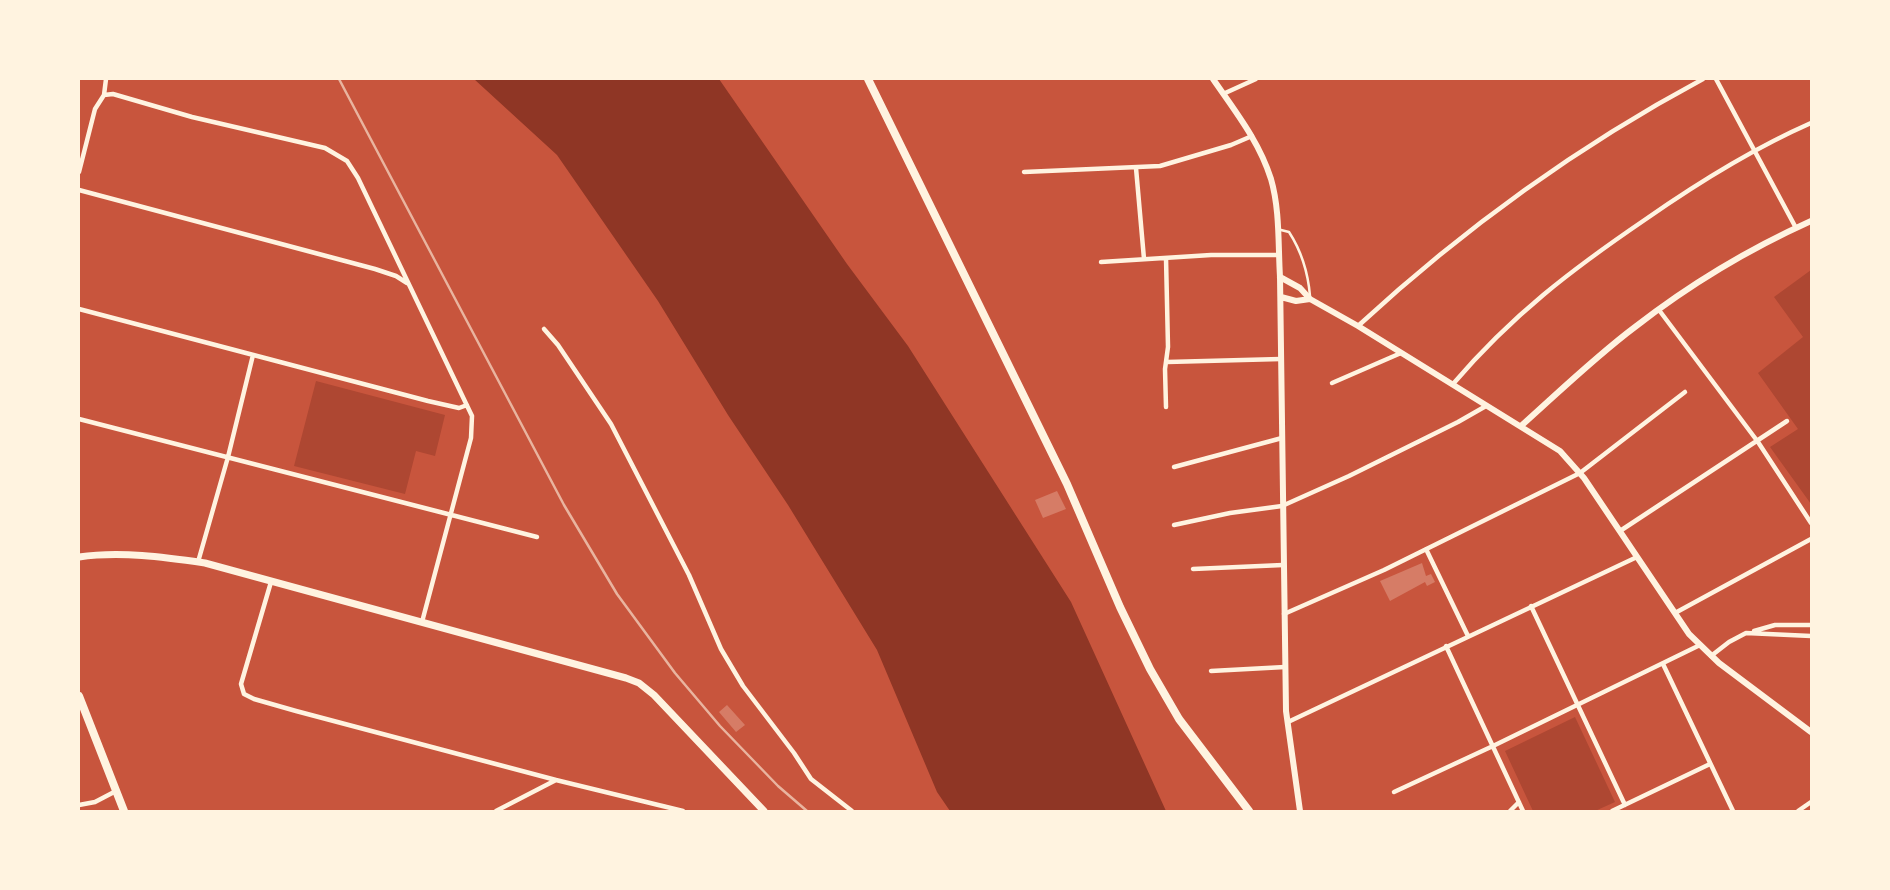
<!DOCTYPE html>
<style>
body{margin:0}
#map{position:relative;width:1890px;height:890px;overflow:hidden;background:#c8553d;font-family:"Sofia Sans Condensed",sans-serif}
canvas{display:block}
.frame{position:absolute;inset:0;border:80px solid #fff3e0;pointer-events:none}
</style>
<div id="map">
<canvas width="1890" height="890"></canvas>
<div class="frame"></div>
</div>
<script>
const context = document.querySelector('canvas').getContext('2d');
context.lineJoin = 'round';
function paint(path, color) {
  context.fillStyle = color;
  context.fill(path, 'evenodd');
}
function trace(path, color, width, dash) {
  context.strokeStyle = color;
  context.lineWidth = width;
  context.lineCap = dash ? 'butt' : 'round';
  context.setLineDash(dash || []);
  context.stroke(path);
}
const green = new Path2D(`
 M1811 270V504L1770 447 1798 429 1758 373 1803 337 1774 297Z
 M316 381 445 415 435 456 416 451 405 494 294 466Z
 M1575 717 1615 802 1595 811H1533L1505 751Z`);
const water = new Path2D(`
 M474 79H719L847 264 908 346 1071 602 1166 811H950L937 792 877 650 788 505 728 415 658 301 557 155Z`);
const building = new Path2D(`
 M1057 491 1066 509 1043 518 1035 500Z
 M1422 563 1426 576 1431 574 1435 582 1427 586 1425 582 1390 601 1380 581Z
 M727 705 745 725 736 732 719 712Z`);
const service = new Path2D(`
 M1281 230 1289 232C1302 252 1308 272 1310 296`);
const minor = new Path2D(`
 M1716 79 1796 228
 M1223 94 1256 79
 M104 95 113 94 192 117 325 148 347 161 358 178 472 416 471 438 422 622
 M104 95 106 79
 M1136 168 1144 259
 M79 172 95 109 104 95
 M1024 172 1160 166 1231 145 1252 136
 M79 190 375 269 396 276 407 283
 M1101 262 1211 255H1279
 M79 309 428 401 459 408 467 405
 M1659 310 1758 442 1811 523
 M1358 326C1462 230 1578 146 1703 79
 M544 329 558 345 611 424 689 575 721 649 743 686 794 753 811 779 852 811
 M1167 362 1281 359
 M1332 383 1401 353
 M1453 384C1512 315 1571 270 1646 219 1699 182 1752 149 1811 123
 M1166 407 1165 369 1168 347 1166 258
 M79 419 537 537
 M1174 467 1282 438
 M1174 525 1230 513 1282 506 1349 476 1458 422 1486 406
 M1620 531 1787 421
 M1426 549 1468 636
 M198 562 228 457 253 355
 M1193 569 1283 565
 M271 582 241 684 244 694 254 699 296 711 556 780
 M1531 606 1625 805
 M1675 613 1811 539
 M1284 614 1384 570 1580 473 1685 392
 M1754 631 1775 625H1811
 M1446 646 1523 811
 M1711 656 1729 642 1746 633 1811 636
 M1663 664 1733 811
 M1211 671 1285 667
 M1288 722 1637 557
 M1394 792 1493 746 1700 645
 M79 805 95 802 116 791
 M496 811 556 780 683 811
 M1510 811 1519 802
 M1612 811 1710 764
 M1798 811 1811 802`);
const tertiary = new Path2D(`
 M1213 79C1235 111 1259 141 1271 179 1280 210 1278 245 1280 277L1286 711 1300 811
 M1280 277 1300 288 1310 299 1358 326 1560 451 1584 478 1689 634 1719 663 1811 732
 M1281 297 1296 301 1310 299
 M1521 426C1559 392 1595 357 1635 327 1689 285 1749 249 1811 221`);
const secondary = new Path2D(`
 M79 557C120 551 164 557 205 563L626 678 639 683 654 695 764 811`);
const primary = new Path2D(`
 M868 79 1067 484 1120 607 1150 669 1179 719 1249 811
 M79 696 124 811`);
const rail = new Path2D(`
 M339 79 564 505 617 594 675 673 720 726 778 786 807 811`);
paint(green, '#ae4732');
paint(water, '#8f3625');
paint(building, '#d67c66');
trace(service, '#fff3e0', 2.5);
trace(minor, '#fff3e0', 4.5);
trace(tertiary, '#fff3e0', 6);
trace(secondary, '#fff3e0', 7);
trace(primary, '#fff3e0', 8);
trace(rail, '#e9b49f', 2.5);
</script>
